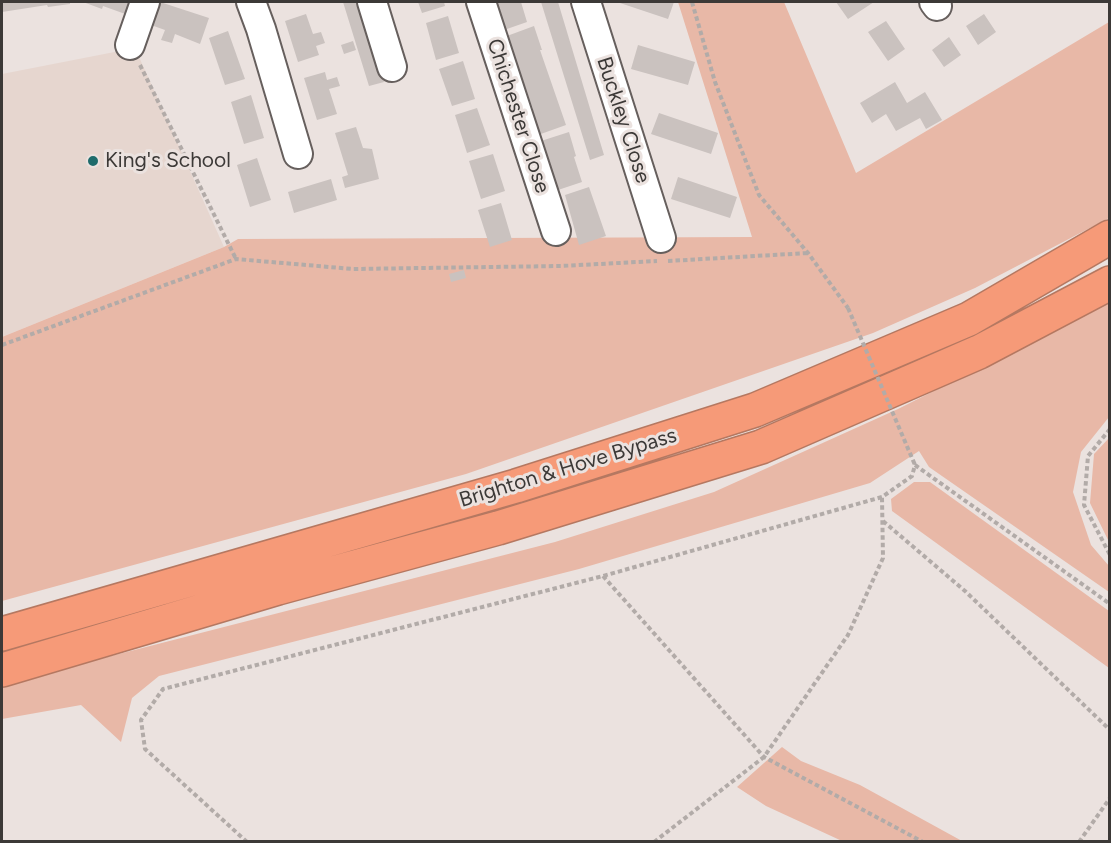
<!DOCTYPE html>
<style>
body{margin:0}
#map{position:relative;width:1111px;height:843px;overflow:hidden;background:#ebe2df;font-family:Figtree,sans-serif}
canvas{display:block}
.frame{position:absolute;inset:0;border:3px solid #3c3937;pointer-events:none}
</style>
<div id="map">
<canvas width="1111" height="843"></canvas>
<div class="frame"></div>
</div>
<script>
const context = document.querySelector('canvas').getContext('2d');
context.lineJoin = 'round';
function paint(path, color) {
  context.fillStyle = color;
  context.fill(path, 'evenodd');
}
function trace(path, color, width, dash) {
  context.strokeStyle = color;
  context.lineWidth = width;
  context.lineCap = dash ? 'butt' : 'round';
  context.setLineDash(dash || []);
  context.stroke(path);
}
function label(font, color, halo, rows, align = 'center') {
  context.font = font + ' Figtree,sans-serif';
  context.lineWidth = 6;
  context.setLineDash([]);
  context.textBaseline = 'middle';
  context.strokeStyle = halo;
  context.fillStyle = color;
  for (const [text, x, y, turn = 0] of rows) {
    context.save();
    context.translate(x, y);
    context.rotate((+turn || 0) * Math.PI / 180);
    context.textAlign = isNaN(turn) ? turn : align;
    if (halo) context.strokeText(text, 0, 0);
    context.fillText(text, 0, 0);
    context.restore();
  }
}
const built = new Path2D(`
 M135 48 224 247 2 337V74Z`);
const green = new Path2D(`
 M678 2H784L856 173 1109 22V218L975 288 873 333 466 474 2 601V337L224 247 238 239 752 237Z
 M1109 303V417L1081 452 1073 492 1091 545 1109 566V592L929 467 919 451 870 483 579 569 159 676 132 698 121 742 81 705 2 719V684L555 542 714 492 898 409Z
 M1109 438V542L1090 503 1094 454Z
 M914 482H930L1109 611V668L892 511 891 499Z
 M782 747 801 761 860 785 962 841H842L766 806 737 787Z`);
const building = new Path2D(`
 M2 2H70V4L48 7 47 5 2 12Z
 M83 2H133L128 15 103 6 102 9Z
 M160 2 209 18 200 44 175 34 172 43 161 40 165 30 151 25Z
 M343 2H360L384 82 369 86Z
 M418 2H444L445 6 422 13Z
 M496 2H521L527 22 504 30Z
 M541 2H558L604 155 590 160Z
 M617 2H674L668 19Z
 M836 2H874L848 19Z
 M306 14 313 34 321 32 325 43 316 46 319 55 298 62 285 21Z
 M984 14 996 32 978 45 966 26Z
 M448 16 459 53 436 60 426 23Z
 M886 21 905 49 888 61 868 32Z
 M534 26 542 50H540L566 125 538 135 530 110 533 109 507 36Z
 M228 31 245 79 225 85 209 38Z
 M949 37 961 55 944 67 932 50Z
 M353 41 356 50 344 54 341 45Z
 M638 45 695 62 688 85 631 69Z
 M463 61 475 99 452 106 439 69Z
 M325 72 327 80 337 77 340 86 329 89 337 114 317 120 304 78Z
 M895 82 907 103 925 92 942 120 926 129 920 118 896 131 886 114 872 123 860 103Z
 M251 95 264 138 244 144 231 102Z
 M477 108 490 145 467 153 455 115Z
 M659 113 718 133 711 154 651 134Z
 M356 127 363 148 372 149 379 179 345 188 342 177 348 175 335 133Z
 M569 132 576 156 574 157 582 182 558 190 541 141Z
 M493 154 505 191 481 199 469 161Z
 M257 158 271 200 250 207 237 165Z
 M678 177 737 197 730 218 671 199Z
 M331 179 337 200 294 213 288 192Z
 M589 187 606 236 579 245 565 195Z
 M501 203 512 240 490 247 478 210Z
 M464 270 466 278 451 282 449 274Z`);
const path = new Path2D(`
 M692 2 715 82 759 195 808 253 848 308
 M140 65 236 259
 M668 261 808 253
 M2 345 236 259 353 269 561 266 657 261
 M1110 429 1088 456 1084 505 1110 555
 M883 521 965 591 1110 730
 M603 576 764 757 923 842
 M247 842 145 749 141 720 163 689 603 576 882 497 912 476 915 465 1110 604
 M654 842 764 757 848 635 883 558 882 497
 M1079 842 1110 798`);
const minor = new Path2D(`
 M251 2 261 29 298 154
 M372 2 392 67
 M481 2 556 231
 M586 2 661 238
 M934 2 937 6
 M130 45 145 2`);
const highway = new Path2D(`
 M2 634 516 486 755 410 969 319 1110 237
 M2 670 278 588 498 528 761 447 979 352 1110 283`);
const pathBridge = new Path2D(`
 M848 308 915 465`);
const markers = [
 [93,161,6,"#1e6b6b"]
];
const streetNames = [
 ["Chichester Close",518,116,72],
 ["Buckley Close",623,120,72],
 ["Brighton & Hove Bypass",568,468,-17]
];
const poiNames = [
 ["King's School",105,161]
];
paint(built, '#e6d6cf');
paint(green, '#e8b8a7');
paint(building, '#cac2bf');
trace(minor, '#665f5d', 32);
trace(highway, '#b57861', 36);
trace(path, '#b2aba8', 4, [4.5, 3]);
trace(minor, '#fff', 28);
trace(highway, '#f69a78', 33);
trace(pathBridge, '#b2aba8', 4, [4.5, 3]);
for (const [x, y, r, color] of markers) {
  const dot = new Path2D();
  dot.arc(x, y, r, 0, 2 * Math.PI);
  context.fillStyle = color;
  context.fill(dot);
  trace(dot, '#ebe2df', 2);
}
label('21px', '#3c3937', '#ebe2df', streetNames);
label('21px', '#3c3937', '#ebe2df', poiNames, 'left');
</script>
